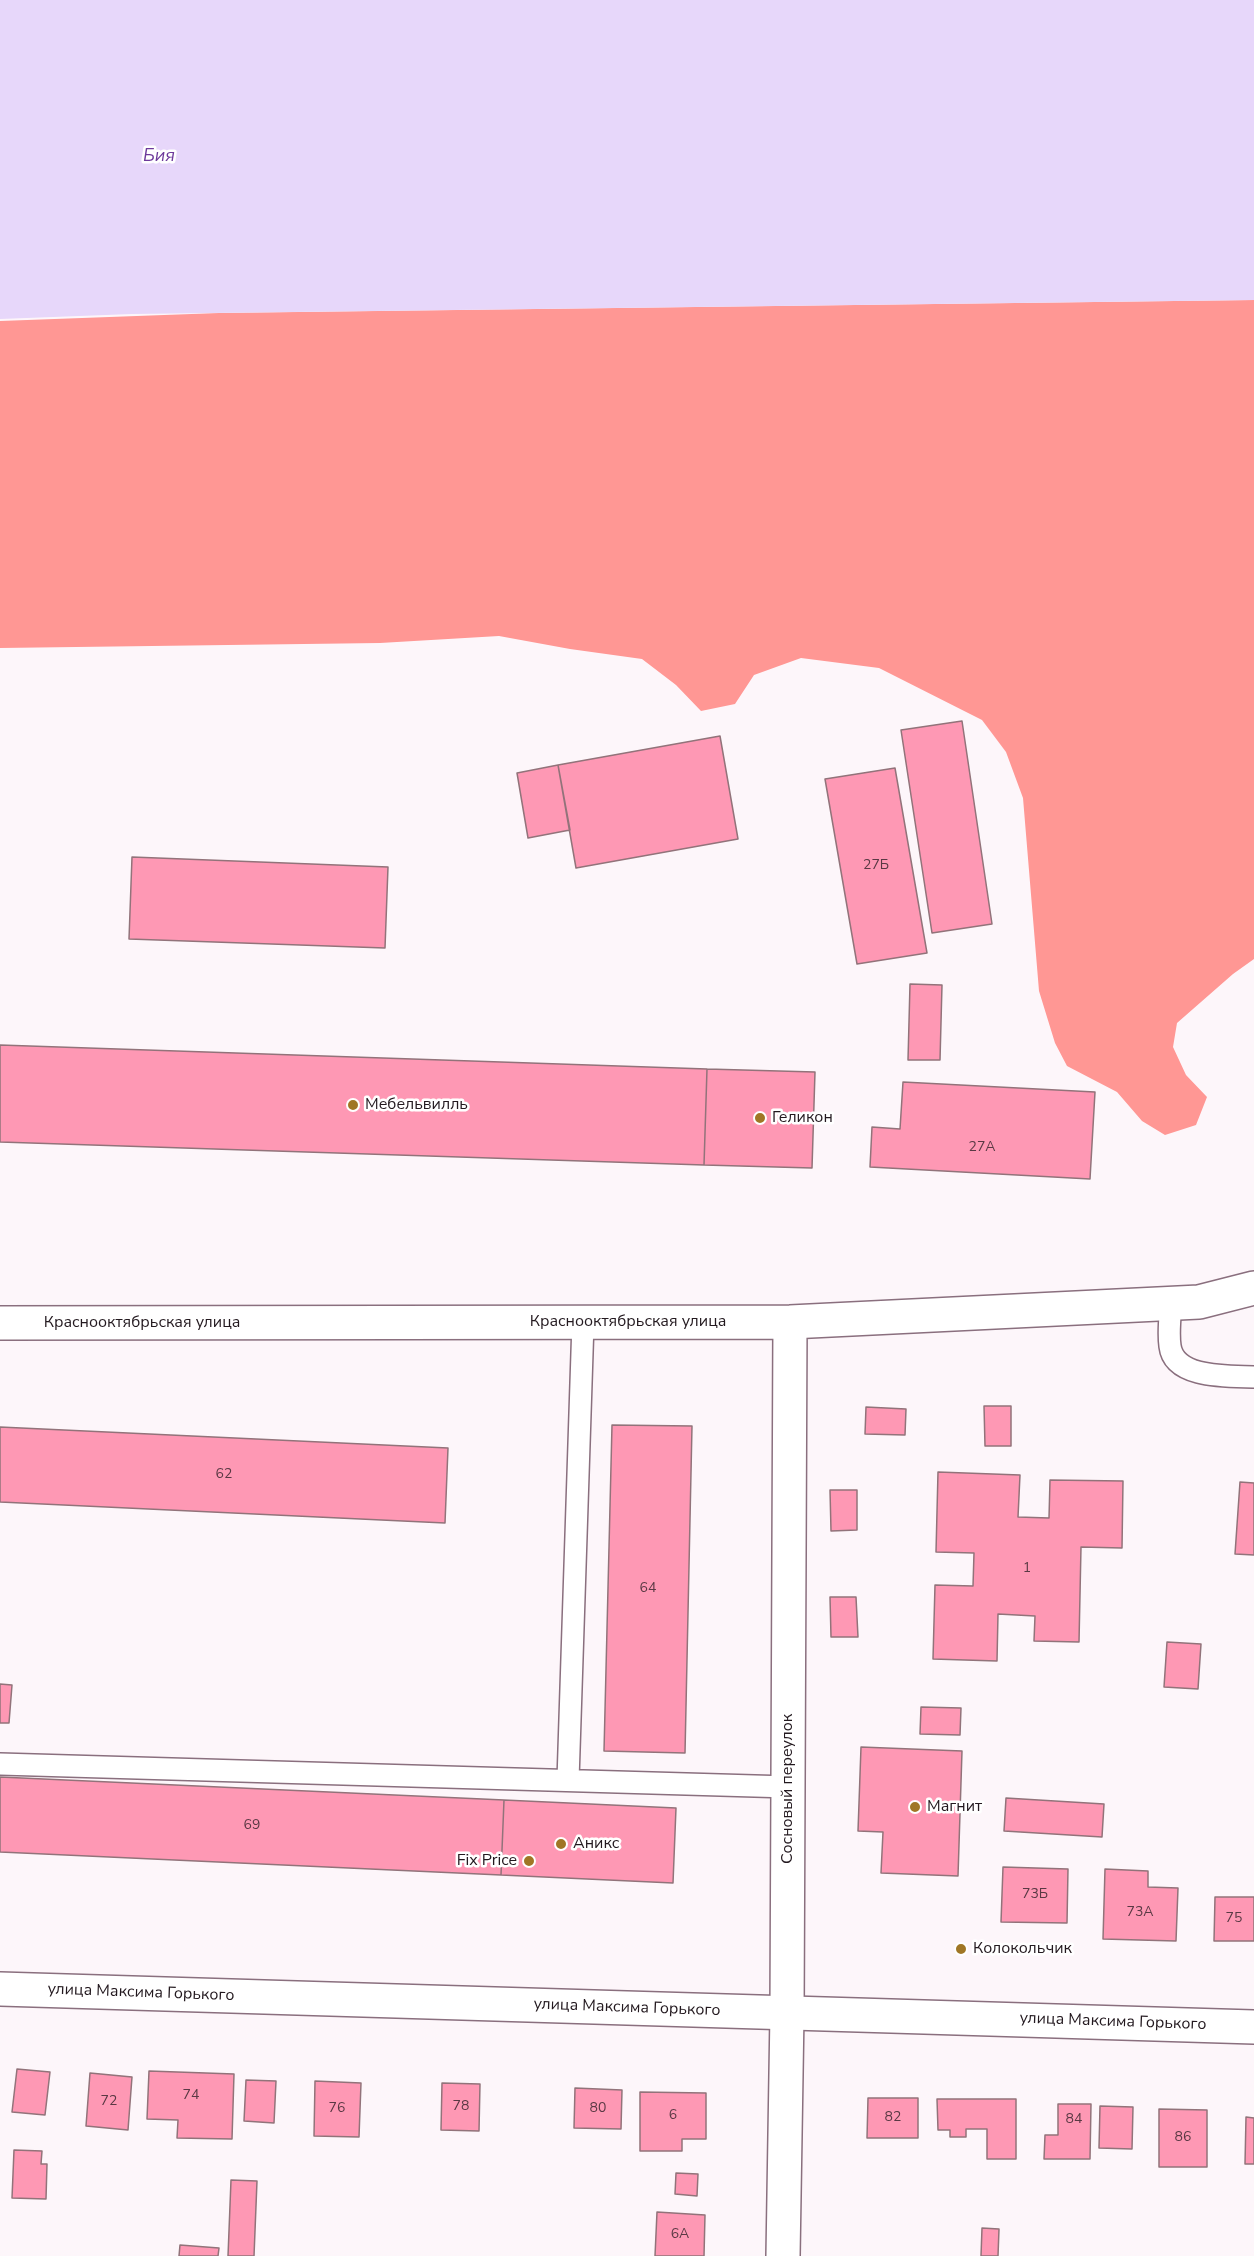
<!DOCTYPE html>
<meta charset="utf-8">
<style>
body{margin:0}
canvas{display:block;background:#fdf6fa}
</style>
<canvas width="1254" height="2256"></canvas>
<script>
const context = document.querySelector('canvas').getContext('2d');
context.lineJoin = 'round';
function paint(path, color) {
  context.fillStyle = color;
  context.fill(path, 'evenodd');
}
function trace(path, color, width, dash) {
  context.strokeStyle = color;
  context.lineWidth = width;
  context.lineCap = dash ? 'butt' : 'round';
  context.setLineDash(dash || []);
  context.stroke(path);
}
function label(font, color, halo, rows, align = 'center') {
  context.font = font + ' "Nunito Sans",sans-serif';
  context.lineWidth = 5;
  context.setLineDash([]);
  context.textBaseline = 'middle';
  context.strokeStyle = halo;
  context.fillStyle = color;
  for (const [text, x, y, turn = 0] of rows) {
    context.save();
    context.translate(x, y);
    context.rotate((+turn || 0) * Math.PI / 180);
    context.textAlign = isNaN(turn) ? turn : align;
    if (halo) context.strokeText(text, 0, 0);
    context.fillText(text, 0, 0);
    context.restore();
  }
}
const forest = new Path2D(`
 M1254 300V959L1233 974 1177 1023 1173 1047 1186 1075 1207 1097 1196 1125 1165 1135 1142 1121 1117 1092 1067 1066 1055 1043 1039 991 1023 798 1006 752 982 720 879 668 801 658 754 675 735 704 701 711 676 685 642 659 570 649 499 636 380 643 0 648V321L219 313Z`);
const water = new Path2D(`
 M0 0H1254V300L132 314 0 319Z`);
const building = new Path2D(`
 M962 721 992 924 932 933 901 730Z
 M720 736 738 839 576 868 558 765Z
 M558 765 570 830 528 838 517 773Z
 M895 768 927 953 857 964 825 779Z
 M132 857 388 867 385 948 129 939Z
 M910 984 942 985 940 1060H908Z
 M0 1045 707 1069 704 1165 0 1142Z
 M707 1069 815 1072 812 1168 704 1165Z
 M903 1082 1095 1092 1090 1179 870 1167 872 1127 900 1129Z
 M984 1406H1011V1446H985Z
 M866 1407 906 1409 905 1435 865 1434Z
 M612 1425 692 1426 685 1753 604 1751Z
 M0 1427 448 1448 445 1523 0 1502Z
 M938 1472 1020 1475 1018 1517 1049 1518 1050 1480 1123 1481 1122 1548 1081 1547 1079 1642 1034 1641 1035 1616 998 1614 997 1661 933 1659 935 1585 973 1586 974 1553 936 1552Z
 M1240 1482 1254 1483V1555L1235 1554Z
 M830 1490H857V1530L831 1531Z
 M830 1597H856L858 1637H831Z
 M1167 1642 1201 1644 1198 1689 1164 1687Z
 M0 1684 12 1685 9 1723H0Z
 M921 1707 961 1708 960 1735 920 1734Z
 M861 1747 962 1751 958 1876 881 1873 883 1832 858 1831Z
 M0 1777 504 1800 501 1875 0 1852Z
 M1006 1798 1104 1804 1102 1837 1004 1831Z
 M504 1800 676 1808 673 1883 501 1875Z
 M1003 1867 1068 1869 1067 1923 1001 1922Z
 M1105 1869 1148 1871V1887L1178 1888 1176 1941 1103 1939Z
 M1215 1897H1254V1941H1214Z
 M17 2069 50 2072 45 2115 12 2112Z
 M149 2071 234 2074 232 2139 177 2138 178 2120 147 2119Z
 M90 2073 132 2077 128 2130 86 2126Z
 M246 2080 276 2081 274 2123 244 2121Z
 M315 2081 361 2083 359 2137 314 2136Z
 M442 2083 480 2084 479 2131 441 2130Z
 M575 2088 622 2090 621 2129 574 2128Z
 M640 2092 706 2093V2139H682V2151H640Z
 M868 2098H918V2138H867Z
 M937 2099H1016V2159H987V2129H966V2137H950V2130H938Z
 M1058 2104H1091L1090 2159H1044L1045 2135H1058Z
 M1100 2106 1133 2107 1132 2149 1099 2148Z
 M1159 2109 1207 2110V2167H1159Z
 M1246 2117 1254 2118V2164H1245Z
 M14 2150 42 2151 41 2164H47L46 2199 12 2198Z
 M676 2173 698 2174 697 2196 675 2194Z
 M231 2180 257 2181 254 2256H228Z
 M657 2212 705 2215 704 2256H655Z
 M982 2228 999 2229 998 2256H981Z
 M180 2245 219 2248 218 2256H179Z`);
const lane = new Path2D(`
 M1171 1304C1170 1317 1168 1332 1170 1346 1174 1379 1229 1376 1254 1377
 M0 1764 789 1787
 M568 1780 583 1322`);
const street = new Path2D(`
 M0 1323 790 1322 1199 1302 1254 1288
 M783 2256 787 2013 790 1322`);
const secondary = new Path2D(`
 M0 1989 1254 2027`);
const markers = [
 [353,1105,6,"#a07625"],
 [760,1118,6,"#a07625"],
 [915,1807,6,"#a07625"],
 [561,1844,6,"#a07625"],
 [529,1861,6,"#a07625"],
 [961,1949,6,"#a07625"]
];
const numberNames = [
 ["27Б",876,866],
 ["27А",982,1148],
 ["62",224,1475],
 ["1",1027,1569],
 ["64",648,1589],
 ["69",252,1826],
 ["73Б",1035,1895],
 ["73А",1140,1913],
 ["75",1234,1919],
 ["74",191,2096],
 ["72",109,2102],
 ["78",461,2107],
 ["76",337,2109],
 ["80",598,2109],
 ["6",673,2116],
 ["82",893,2118],
 ["84",1074,2120],
 ["86",1183,2138],
 ["6А",680,2235]
];
const poiNames = [
 ["Мебельвилль",365,1105],
 ["Геликон",772,1118],
 ["Магнит",927,1807],
 ["Аникс",573,1844],
 ["Fix Price",517,1861,"right"],
 ["Колокольчик",973,1949]
];
const streetNames = [
 ["Краснооктябрьская улица",628,1322],
 ["Краснооктябрьская улица",142,1323],
 ["Сосновый переулок",788,1789,-90],
 ["улица Максима Горького",141,1993,2],
 ["улица Максима Горького",627,2008,2],
 ["улица Максима Горького",1113,2022,2]
];
const waterNames = [
 ["Бия",159,157]
];
paint(forest, '#ff9794');
paint(water, '#e7d7fa');
paint(building, '#fe98b4');
trace(building, '#92737a', 1.5);
trace(lane, '#8a6f7e', 24);
trace(street, '#8a6f7e', 36);
trace(secondary, '#8a6f7e', 36);
trace(lane, '#fff', 21);
trace(street, '#fff', 33);
trace(secondary, '#fff', 33);
for (const [x, y, r, color] of markers) {
  const dot = new Path2D();
  dot.arc(x, y, r, 0, 2 * Math.PI);
  context.fillStyle = color;
  context.fill(dot);
  trace(dot, '#fff', 2);
}
label('14px', '#5a3944', null, numberNames);
label('16px', '#23191f', '#fff', poiNames, 'left');
label('16px', '#23191f', '#fff', streetNames);
label('italic 18px', '#6d399b', '#fff', waterNames);
</script>
